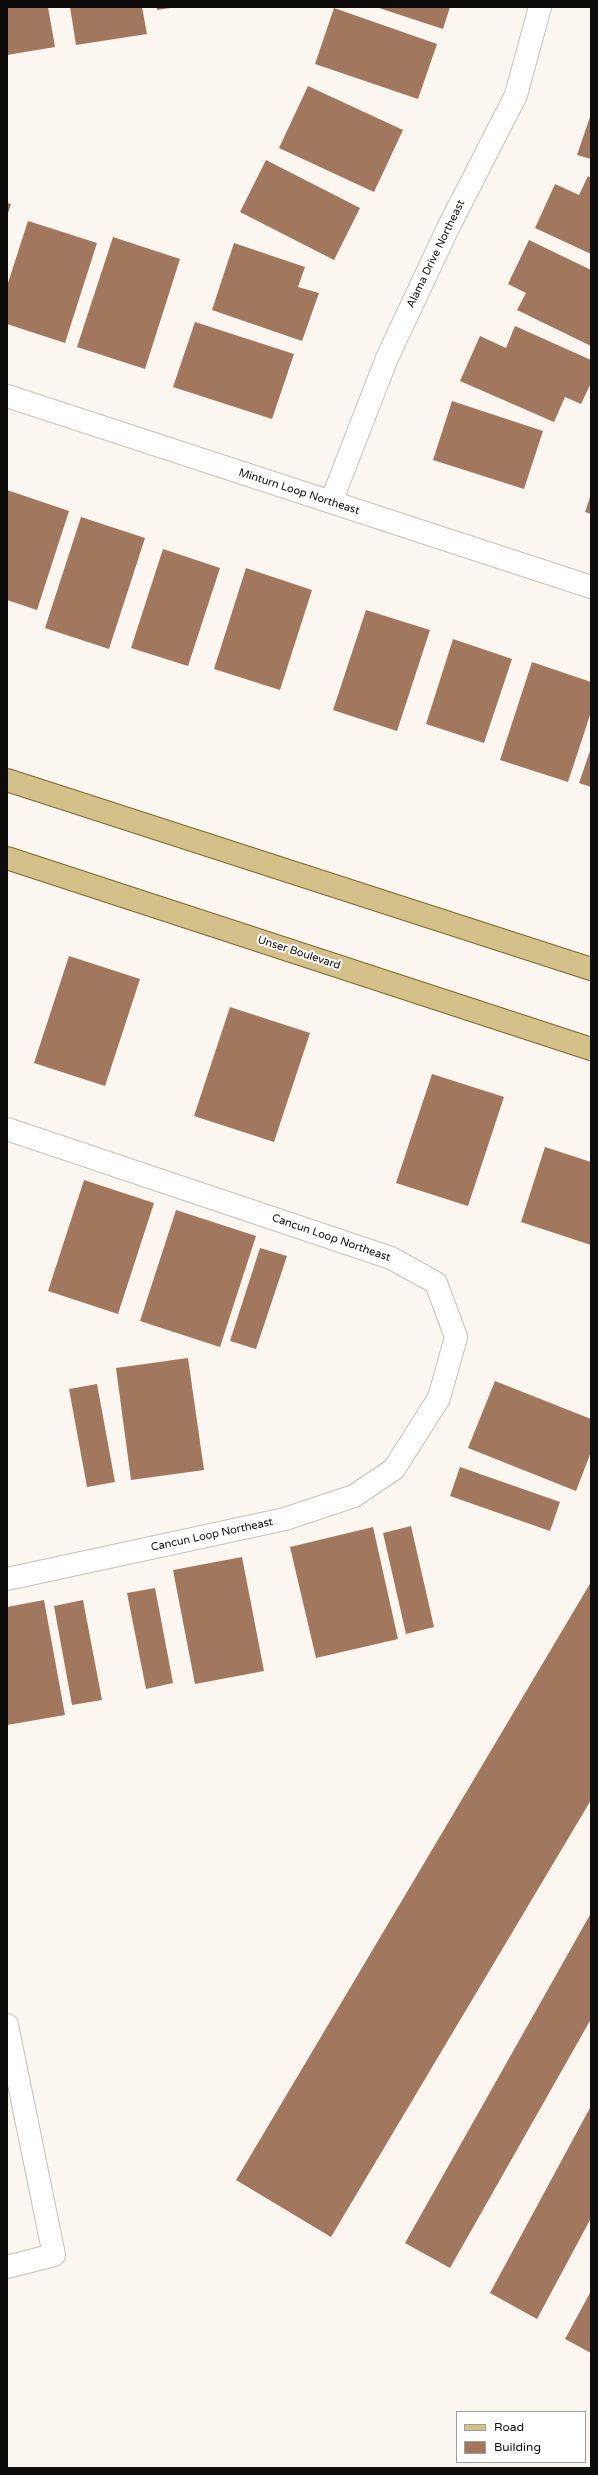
<!DOCTYPE html>
<style>
body{margin:0}
#map{position:relative;width:598px;height:2475px;overflow:hidden;background:#fcf6f1;font-family:"Varela Round",sans-serif}
canvas{display:block}
.frame{position:absolute;inset:0;border:8px solid #0e0c0b;pointer-events:none}
.legend{position:absolute;left:456px;top:2411px;width:130px;height:52px;box-sizing:border-box;background:#fff;border:1px solid #9f9e9d;margin:0;padding:5px 7px;list-style:none;font-size:12px;color:#0e0c0b}
.legend li{display:flex;align-items:center;gap:8px;height:20px}
.legend b{width:20px;border:1px solid #9f9e9d}
</style>
<div id="map">
<canvas width="598" height="2475"></canvas>
<div class="frame"></div>
<ul class="legend">
<li><b style="height:5px;background:#d4c089"></b>Road</li>
<li><b style="height:11px;background:#a1775e"></b>Building</li>
</ul>
</div>
<script>
const context = document.querySelector('canvas').getContext('2d');
context.lineJoin = 'round';
function paint(path, color) {
  context.fillStyle = color;
  context.fill(path, 'evenodd');
}
function trace(path, color, width, dash) {
  context.strokeStyle = color;
  context.lineWidth = width;
  context.lineCap = dash ? 'butt' : 'round';
  context.setLineDash(dash || []);
  context.stroke(path);
}
function label(font, color, halo, rows, align = 'center') {
  context.font = font + ' "Varela Round",sans-serif';
  context.lineWidth = 4;
  context.setLineDash([]);
  context.textBaseline = 'middle';
  context.strokeStyle = halo;
  context.fillStyle = color;
  for (const [text, x, y, turn = 0] of rows) {
    context.save();
    context.translate(x, y);
    context.rotate((+turn || 0) * Math.PI / 180);
    context.textAlign = isNaN(turn) ? turn : align;
    if (halo) context.strokeText(text, 0, 0);
    context.fillText(text, 0, 0);
    context.restore();
  }
}
const building = new Path2D(`
 M7 7H48L55 47 7 55Z
 M70 7H142L147 34 76 45Z
 M157 7H170V8L157 10Z
 M376 7H450L443 29Z
 M334 8 437 44 418 99 315 64Z
 M308 86 403 130 374 192 279 148Z
 M591 114V159L577 155Z
 M266 160 360 208 334 260 240 212Z
 M588 176 591 178V254L535 228 555 184 579 195Z
 M7 203 11 204 7 216Z
 M28 221 97 243 65 343 7 324V286Z
 M113 237 180 259 145 369 77 347Z
 M529 240 591 270V346L517 310 526 293 508 284Z
 M234 243 305 267 298 287 319 293 302 341 212 310Z
 M195 322 294 354 272 419 173 387Z
 M515 326 591 360V383L581 404 565 397 554 422 460 381 480 336 506 348Z
 M452 401 543 431 524 489 433 460Z
 M7 490 69 511 37 610 7 600Z
 M591 494V514L585 512Z
 M81 517 145 538 109 649 45 628Z
 M163 549 220 568 188 666 131 648Z
 M246 568 312 590 280 690 214 669Z
 M366 610 430 630 397 731 333 710Z
 M453 639 512 659 484 743 426 724Z
 M532 662 591 682V712L568 782 500 760Z
 M591 748V787L579 783Z
 M69 956 140 979 105 1086 34 1063Z
 M230 1007 310 1033 274 1142 194 1116Z
 M432 1074 504 1097 468 1206 396 1183Z
 M545 1147 591 1162V1245L521 1222Z
 M84 1180 154 1203 118 1314 48 1291Z
 M176 1210 256 1236 220 1347 140 1321Z
 M260 1248 287 1256 256 1349 230 1341Z
 M188 1358 204 1470 131 1480 116 1368Z
 M495 1381 591 1419V1452L576 1491 468 1448Z
 M97 1384 115 1482 87 1487 69 1389Z
 M460 1467 560 1502 550 1531 450 1496Z
 M411 1526 434 1627 406 1634 383 1533Z
 M373 1527 398 1639 316 1658 290 1547Z
 M242 1557 264 1671 195 1684 173 1570Z
 M591 1582V1800L331 2237 236 2180Z
 M155 1588 173 1683 146 1689 127 1593Z
 M44 1600 65 1715 7 1725V1607Z
 M83 1600 102 1700 72 1705 54 1606Z
 M591 1913V2019L450 2268 405 2243Z
 M591 2106V2218L537 2319 490 2293Z
 M591 2291V2353L565 2339Z`);
const minor = new Path2D(`
 M7 396 591 587
 M331 502 387 358 448 228 516 95 540 7
 M7 1129 391 1258 436 1283 456 1337 439 1398 394 1469 354 1496 285 1519 7 1579
 M7 2025 54 2255 7 2267`);
const major = new Path2D(`
 M7 780 591 969
 M7 858 591 1049`);
const streetNames = [
 ["Alama Drive Northeast",436,254,-64],
 ["Minturn Loop Northeast",299,492,18],
 ["Unser Boulevard",299,953,18],
 ["Cancun Loop Northeast",331,1238,19],
 ["Cancun Loop Northeast",212,1535,-12]
];
paint(building, '#a1775e');
trace(minor, '#c6c0bb', 24);
trace(major, '#7c662a', 24);
trace(minor, '#fff', 22);
trace(major, '#d4c089', 22);
label('11px', '#0e0c0b', '#fff', streetNames);
</script>
